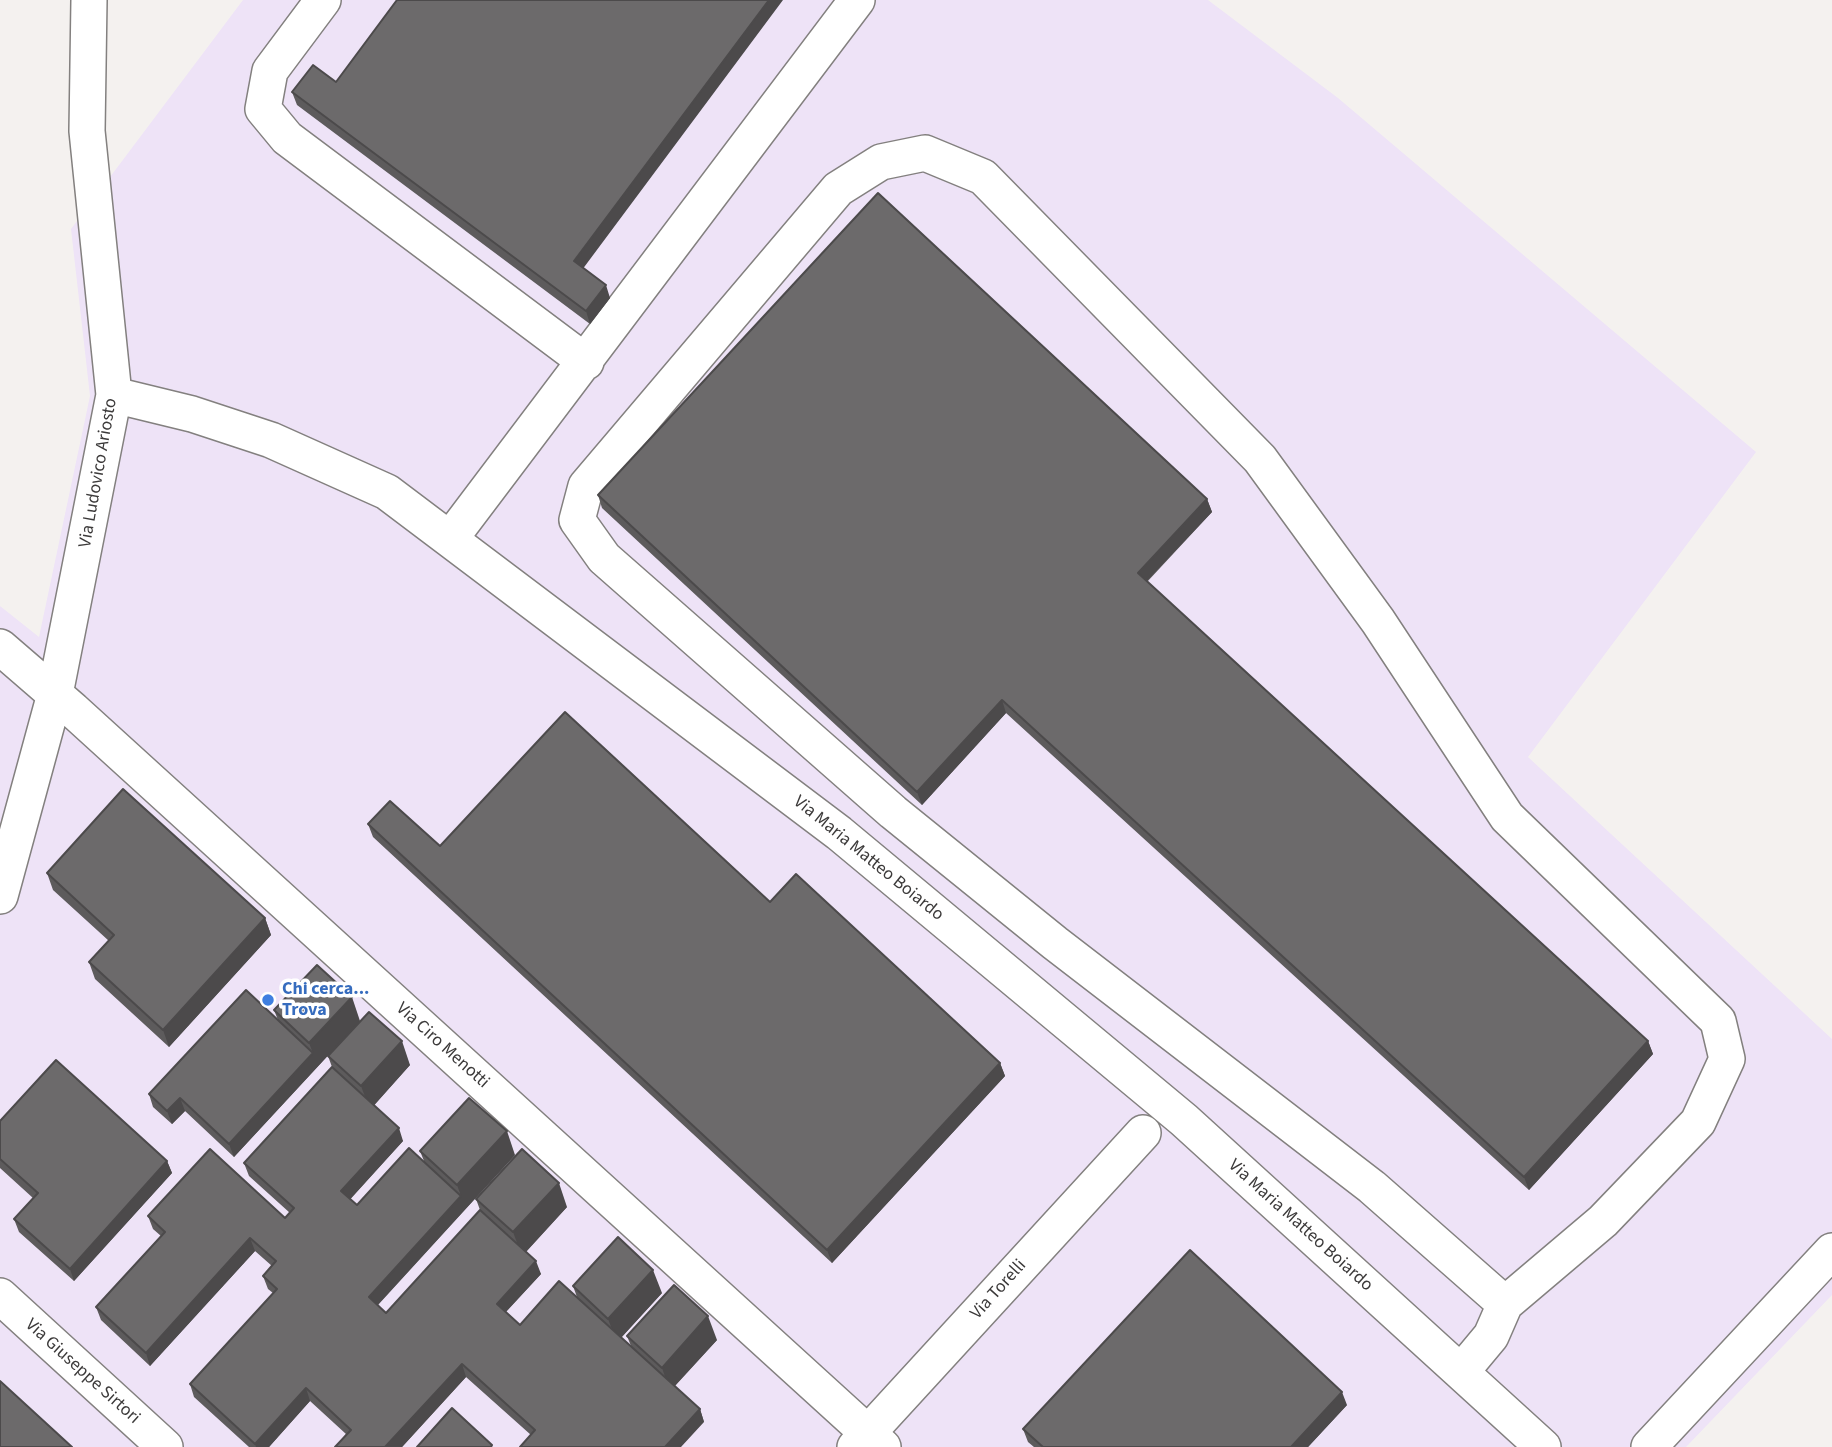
<!DOCTYPE html>
<style>
body{margin:0}
canvas{display:block;background:#f4f1ef}
</style>
<canvas width="1832" height="1447"></canvas>
<script>
const context = document.querySelector('canvas').getContext('2d');
context.lineJoin = 'round';
function paint(path, color) {
  context.fillStyle = color;
  context.fill(path, 'evenodd');
}
function trace(path, color, width, dash) {
  context.strokeStyle = color;
  context.lineWidth = width;
  context.lineCap = dash ? 'butt' : 'round';
  context.setLineDash(dash || []);
  context.stroke(path);
}
function label(font, color, halo, rows, align = 'center') {
  context.font = font + ' "Source Sans 3",sans-serif';
  context.lineWidth = 7;
  context.setLineDash([]);
  context.textBaseline = 'middle';
  context.strokeStyle = halo;
  context.fillStyle = color;
  for (const [text, x, y, turn = 0] of rows) {
    context.save();
    context.translate(x, y);
    context.rotate((+turn || 0) * Math.PI / 180);
    context.textAlign = isNaN(turn) ? turn : align;
    if (halo) context.strokeText(text, 0, 0);
    context.fillText(text, 0, 0);
    context.restore();
  }
}
const industrial = new Path2D(`
 M243 0H1208L1338 98 1756 452 1528 757 1832 1039V1295L1686 1447H0V606L39 637 90 396 71 229Z`);
const minor = new Path2D(`
 M323 0 270 71 263 109 287 138 586 362
 M114 395 192 414 271 440 387 492 839 833 1184 1120 1543 1447
 M450 539 857 0
 M0 647 73 710 883 1447
 M0 896 55 694 114 395 87 131 89 0
 M0 1296 165 1447
 M1461 1372 1491 1336 1505 1304 1372 1187 1055 943 893 812 604 558 577 520 586 486 838 189 881 162 925 153 983 177 1260 459 1378 621 1507 817 1718 1021 1727 1059 1698 1122 1603 1221 1505 1304
 M855 1447 1143 1133
 M1649 1447 1832 1251`);
const wall = new Path2D(`
 M292 92 583 268 610 298 590 324 297 105Z
 M598 495 1207 499 1212 512 1147 582 1648 1041 1653 1054 1529 1190 1006 713 922 805 602 508Z
 M368 824 440 846 770 902 1000 1063 1005 1076 832 1263 373 837Z
 M47 873 265 918 271 935 169 1047 95 979 89 962 109 941 53 890Z
 M274 1010 360 1021 410 1065 374 1105 403 1141 350 1199 357 1205 424 1161 420 1151 515 1155 378 1305 386 1313 480 1210 476 1199 567 1207 526 1252 541 1274 506 1312 520 1325 577 1297 573 1286 662 1293 621 1338 631 1346 627 1336 717 1340 675 1386 700 1409 704 1422 531 1435 466 1377 402 1447H335L346 1434 310 1401 269 1447H249L194 1397 190 1384 273 1293 268 1289 263 1276 272 1266 255 1251 150 1366 101 1320 96 1307 161 1236 153 1229 148 1216 285 1218 290 1213 249 1176 244 1163 332 1067 328 1056 359 1022 234 1157 185 1111 172 1124 153 1107 149 1094 278 1020Z
 M0 1121 167 1161 172 1173 74 1281 19 1232 14 1219 33 1198 0 1168Z
 M1347 1405 1308 1447H1034L1028 1442 1023 1429Z`);
const shadedWall = new Path2D(`
 M769 0H783L579 274 574 261Z
 M606 285 610 298 590 324 586 311Z
 M1207 499 1212 512 1142 586 1138 573Z
 M1002 700 1006 713 922 805 917 792Z
 M265 918 271 935 169 1047 163 1030Z
 M352 997 360 1021 234 1157 229 1144 313 1053 309 1043Z
 M402 1041 410 1065 370 1110 361 1086Z
 M1648 1041 1653 1054 1529 1190 1524 1177Z
 M1000 1063 1005 1076 832 1263 827 1250Z
 M180 1098 185 1111 172 1124 167 1111Z
 M399 1128 403 1141 346 1204 341 1191Z
 M507 1131 515 1155 373 1310 369 1297 461 1196 457 1185Z
 M167 1161 172 1173 74 1281 70 1269Z
 M559 1183 567 1207 522 1256 513 1232Z
 M250 1238 255 1251 150 1366 146 1353Z
 M536 1261 541 1274 501 1317 497 1304Z
 M653 1270 662 1293 617 1342 608 1319Z
 M708 1316 717 1340 670 1391 662 1368Z
 M462 1364 466 1377 402 1447H385Z
 M306 1388 310 1401 269 1447H256L255 1444Z
 M1342 1392 1347 1405 1308 1447H1291Z
 M700 1409 704 1422 681 1447H665Z`);
const building = new Path2D(`
 M397 0H769L574 261 606 285 586 311 292 92 313 65 336 82Z
 M878 193 1207 499 1138 573 1648 1041 1524 1177 1002 700 917 792 598 495Z
 M565 712 770 902 796 874 1000 1063 827 1250 368 824 390 801 440 846Z
 M123 789 265 918 163 1030 89 962 114 935 47 873Z
 M317 965 352 997 309 1043 274 1010Z
 M246 990 313 1053 229 1144 180 1098 167 1111 149 1094Z
 M369 1012 402 1041 361 1086 328 1056Z
 M56 1060 167 1161 70 1269 14 1219 38 1193 0 1159V1121Z
 M332 1067 399 1128 341 1191 357 1205 409 1148 461 1196 369 1297 386 1313 480 1210 536 1261 497 1304 520 1325 559 1281 700 1409 665 1447H520L535 1430 462 1364 385 1447H335L351 1430 306 1388 255 1444 190 1384 277 1289 263 1276 276 1261 250 1238 146 1353 96 1307 165 1232 148 1216 210 1149 285 1218 294 1208 244 1163Z
 M469 1098 507 1131 457 1185 420 1151Z
 M522 1149 559 1183 513 1232 476 1199Z
 M618 1237 653 1270 608 1319 573 1286Z
 M1190 1250 1342 1392 1291 1447H1043L1023 1429Z
 M674 1285 708 1316 662 1368 627 1336Z
 M0 1381 72 1447H0Z
 M452 1408 492 1445 491 1447H417Z`);
const markers = [
 [268,1000,7,"#3f7fe0"]
];
const streetNames = [
 ["Via Ludovico Ariosto",99,473,-80],
 ["Via Maria Matteo Boiardo",868,859,39],
 ["Via Ciro Menotti",442,1046,42],
 ["Via Maria Matteo Boiardo",1300,1226,42],
 ["Via Torelli",999,1290,-48],
 ["Via Giuseppe Sirtori",82,1372,42]
];
const shopNames = [
 ["Chi cerca...",282,990],
 ["Trova",282,1011]
];
paint(industrial, '#eee3f7');
trace(minor, '#83807f', 38);
trace(minor, '#fff', 35);
paint(wall, '#5d5b5c');
paint(shadedWall, '#4c4a4b');
paint(building, '#6c6a6b');
trace(building, '#4c4a4b', 2);
for (const [x, y, r, color] of markers) {
  const dot = new Path2D();
  dot.arc(x, y, r, 0, 2 * Math.PI);
  context.fillStyle = color;
  context.fill(dot);
  trace(dot, '#fff', 2.5);
}
label('18px', '#3c3a3a', '#fff', streetNames);
label('bold 18px', '#366cbe', '#fff', shopNames, 'left');
</script>
